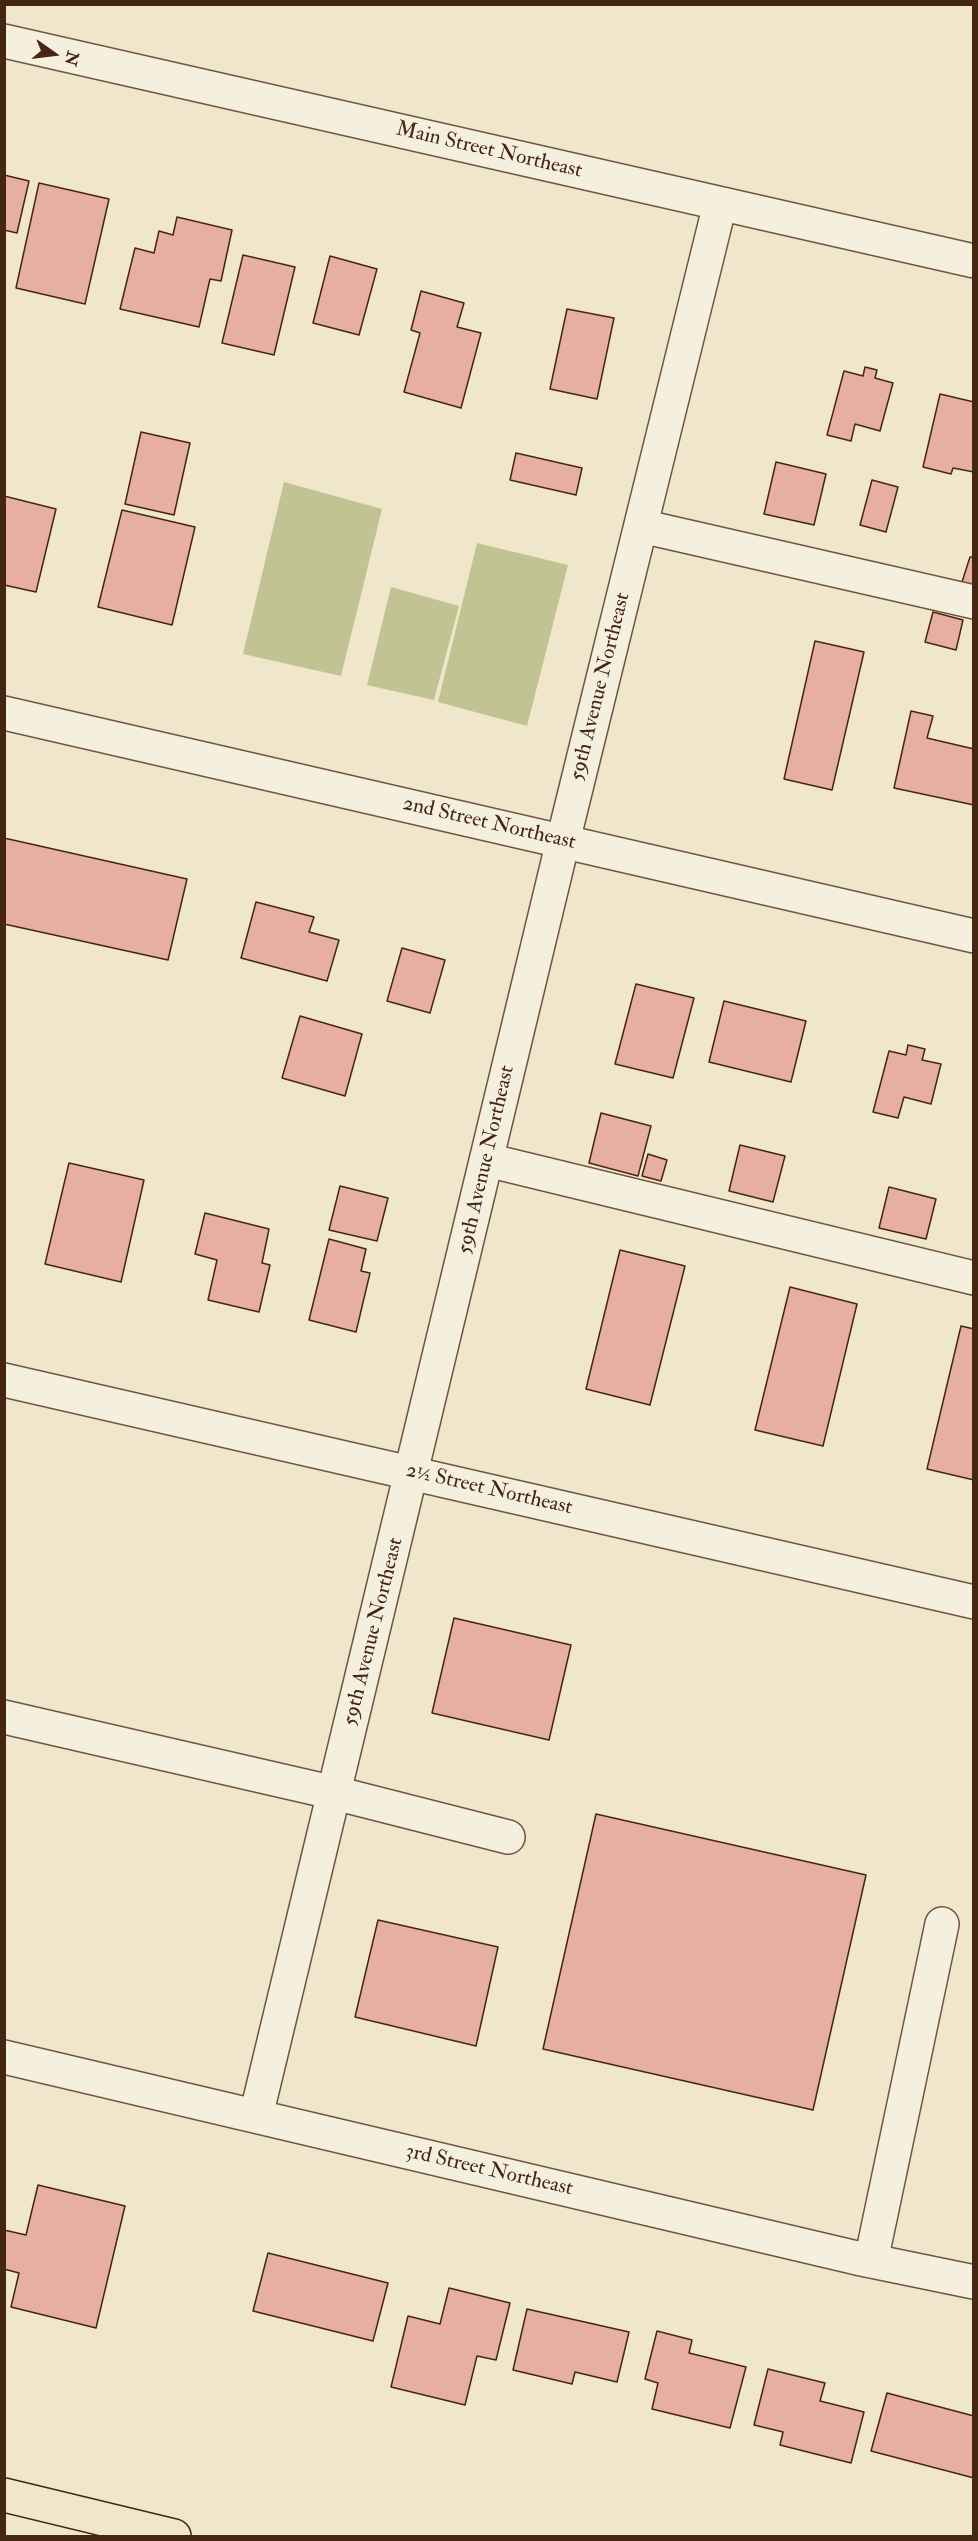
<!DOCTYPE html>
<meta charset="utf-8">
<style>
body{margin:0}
#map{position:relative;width:978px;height:2541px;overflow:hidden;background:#f0e6cc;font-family:"IM FELL Double Pica",serif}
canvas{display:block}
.frame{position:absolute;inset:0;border:6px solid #452611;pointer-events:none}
.north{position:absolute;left:24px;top:24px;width:60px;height:60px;-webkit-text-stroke:4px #f5efde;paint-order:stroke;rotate:104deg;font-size:16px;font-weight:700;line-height:24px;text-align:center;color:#452611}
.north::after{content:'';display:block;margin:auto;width:21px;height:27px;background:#452611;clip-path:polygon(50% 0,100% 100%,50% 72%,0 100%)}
</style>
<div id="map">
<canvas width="978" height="2541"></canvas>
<div class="frame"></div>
<div class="north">N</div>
</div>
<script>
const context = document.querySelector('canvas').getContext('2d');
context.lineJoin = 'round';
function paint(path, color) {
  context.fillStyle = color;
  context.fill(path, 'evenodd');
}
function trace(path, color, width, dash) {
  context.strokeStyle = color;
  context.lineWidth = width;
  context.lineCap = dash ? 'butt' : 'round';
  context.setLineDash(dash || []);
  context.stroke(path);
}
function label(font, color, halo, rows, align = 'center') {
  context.font = font + ' "IM FELL Double Pica",serif';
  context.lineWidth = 4.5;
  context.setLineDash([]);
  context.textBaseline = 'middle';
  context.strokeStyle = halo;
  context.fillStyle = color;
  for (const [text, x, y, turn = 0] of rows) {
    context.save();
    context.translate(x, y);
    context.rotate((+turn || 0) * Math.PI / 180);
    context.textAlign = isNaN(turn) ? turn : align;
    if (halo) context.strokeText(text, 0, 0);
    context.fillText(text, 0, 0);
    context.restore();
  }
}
const green = new Path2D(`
 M284 482 382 509 341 676 243 654Z
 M477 543 568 565 527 726 438 702Z
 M391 587 459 606 434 700 367 685Z`);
const building = new Path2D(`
 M4 175 29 181 17 233 4 230Z
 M39 183 109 199 85 304 16 288Z
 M177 217 232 230 221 281 210 279 199 327 120 309 135 248 154 253 159 231 173 235Z
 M243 255 295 267 274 355 222 343Z
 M330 256 377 269 359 335 313 323Z
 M421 291 464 303 457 327 481 333 461 408 404 392 420 333 411 330Z
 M567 309 614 318 597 399 550 389Z
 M865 367 877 370 875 378 893 383 880 431 855 424 851 441 827 435 844 371 863 376Z
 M940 394 974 402V472L953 468 951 474 923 467Z
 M141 432 190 443 174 515 125 504Z
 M516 453 582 468 576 495 510 480Z
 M776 462 826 474 814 525 764 514Z
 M872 480 898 487 886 532 860 525Z
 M4 496 56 509 36 592 4 585Z
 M122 510 195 527 172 625 98 607Z
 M970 557H974V585L962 582Z
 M933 612 963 620 956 650 925 642Z
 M815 641 864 652 832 790 784 779Z
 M911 711 933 716 927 738 974 749V805L894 788Z
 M4 838 187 879 168 960 4 924Z
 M256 902 314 917 309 932 339 940 327 981 241 958Z
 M402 948 445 960 430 1013 387 1001Z
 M636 984 694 998 673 1078 615 1064Z
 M724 1001 806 1021 791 1082 709 1062Z
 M300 1016 362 1034 345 1096 282 1078Z
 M908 1045 925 1049 922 1060 941 1064 931 1104 904 1097 898 1118 873 1112 889 1051 906 1055Z
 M601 1113 651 1126 638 1176 589 1163Z
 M740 1145 785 1156 773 1202 729 1191Z
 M648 1154 667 1160 661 1181 642 1176Z
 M69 1163 144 1180 121 1282 45 1264Z
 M340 1186 388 1198 377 1241 329 1230Z
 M889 1187 936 1199 926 1239 879 1228Z
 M205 1213 269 1229 262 1263 270 1265 259 1312 208 1300 217 1260 195 1254Z
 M329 1239 366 1249 361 1271 370 1273 356 1332 309 1320Z
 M620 1250 685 1266 650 1405 586 1389Z
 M790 1287 857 1304 823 1446 755 1430Z
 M961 1326 974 1329V1480L927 1469Z
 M454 1618 571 1645 549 1740 432 1713Z
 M596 1814 866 1875 813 2110 543 2049Z
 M378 1920 498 1947 476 2046 355 2017Z
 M38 2185 125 2206 96 2328 11 2307 19 2273 4 2269V2230L26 2235Z
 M268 2253 388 2283 373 2341 253 2311Z
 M449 2288 510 2303 496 2360 477 2356 465 2405 391 2387 408 2316 440 2324Z
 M527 2309 629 2332 617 2382 575 2372 572 2384 513 2370Z
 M657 2331 692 2340 689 2353 746 2367 730 2428 652 2409 658 2383 645 2379Z
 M768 2369 825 2383 820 2401 864 2412 851 2463 780 2445 783 2432 754 2425Z
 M887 2393 974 2416V2478L871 2451Z`);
const minor = new Path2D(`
 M4 41 974 261
 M641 526 974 602
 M4 713 974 936
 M487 1160 974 1278
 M4 1380 974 1602
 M4 1717 335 1793 508 1837
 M4 2057 857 2258 974 2282
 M256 2116 563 841 720 204
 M871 2261 942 1924`);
const major = new Path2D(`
 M4 2495 174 2536`);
const streetNames = [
 ["Main Street Northeast",489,151,13],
 ["59th Avenue Northeast",601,687,-76],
 ["2nd Street Northeast",489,824,13],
 ["59th Avenue Northeast",487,1160,-77],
 ["2½ Street Northeast",489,1490,13],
 ["59th Avenue Northeast",374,1632,-76],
 ["3rd Street Northeast",489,2171,13]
];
paint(green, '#c1c393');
paint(building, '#e7aea2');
trace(building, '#452611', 1.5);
trace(minor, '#705640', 36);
trace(major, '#452611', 36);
trace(minor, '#f5efde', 33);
trace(major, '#f0e6cc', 33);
label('21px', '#452611', '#f5efde', streetNames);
</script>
